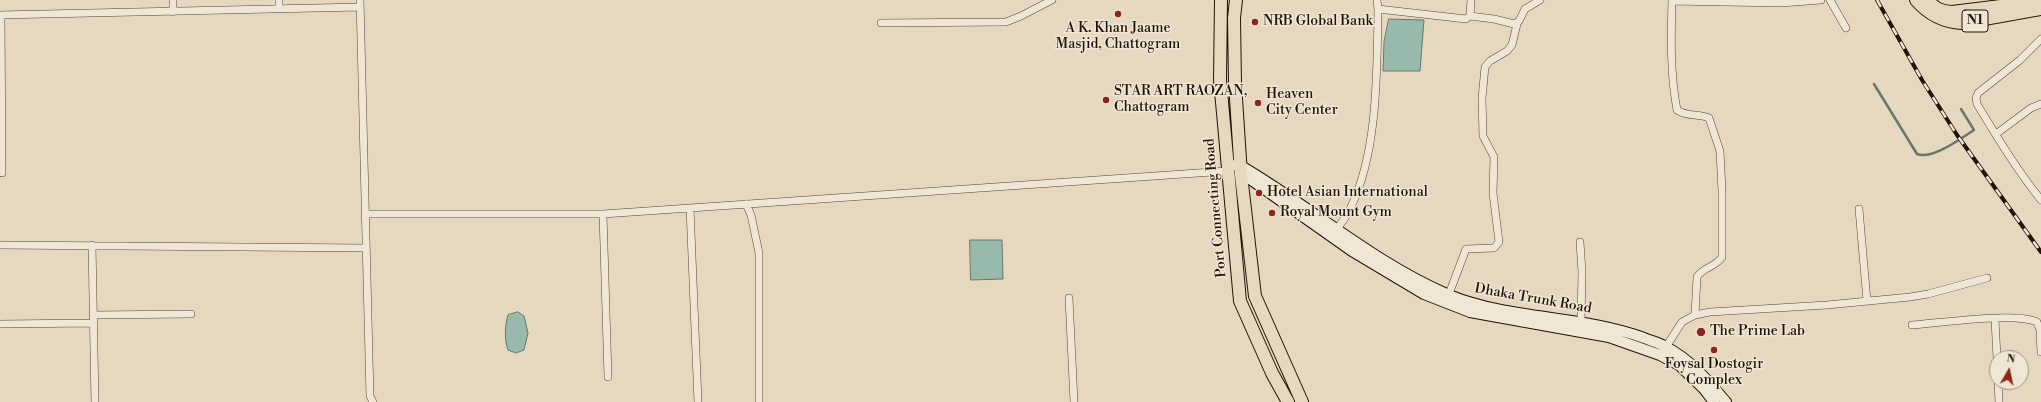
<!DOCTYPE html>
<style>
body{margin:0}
#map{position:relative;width:2041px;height:402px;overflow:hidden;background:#e6d8be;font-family:"Libre Bodoni",serif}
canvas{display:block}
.north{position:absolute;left:1989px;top:350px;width:40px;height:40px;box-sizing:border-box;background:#efe6d5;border:1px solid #9d9283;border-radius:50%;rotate:9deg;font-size:11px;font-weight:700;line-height:16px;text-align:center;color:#221308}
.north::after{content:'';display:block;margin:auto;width:14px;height:18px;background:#8f2418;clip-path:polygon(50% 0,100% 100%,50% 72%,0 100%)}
</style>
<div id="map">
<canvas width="2041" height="402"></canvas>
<div class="north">N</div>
</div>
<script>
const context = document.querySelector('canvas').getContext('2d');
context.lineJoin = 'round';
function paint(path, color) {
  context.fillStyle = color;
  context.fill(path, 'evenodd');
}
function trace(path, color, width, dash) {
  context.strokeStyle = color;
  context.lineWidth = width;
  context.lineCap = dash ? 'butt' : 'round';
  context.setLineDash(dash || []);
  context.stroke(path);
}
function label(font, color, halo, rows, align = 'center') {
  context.font = font + ' "Libre Bodoni",serif';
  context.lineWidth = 3;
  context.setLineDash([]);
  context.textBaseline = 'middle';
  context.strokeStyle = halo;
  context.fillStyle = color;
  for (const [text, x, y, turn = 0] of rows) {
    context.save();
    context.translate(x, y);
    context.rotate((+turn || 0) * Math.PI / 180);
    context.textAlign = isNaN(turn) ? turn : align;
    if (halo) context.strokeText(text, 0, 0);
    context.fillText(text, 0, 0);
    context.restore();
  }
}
const water = new Path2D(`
 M1389 19 1424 20 1420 71H1383L1384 42Z
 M970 240H1002L1003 279 971 280Z
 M518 312 524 316 528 333 524 350 516 353 508 350C504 340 505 325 508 315Z`);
const stream = new Path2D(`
 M1874 84 1917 154C1932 160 1960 139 1974 130L1961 109`);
const minor = new Path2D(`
 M279 0V9
 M360 0 370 396 373 402
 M1471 0 1470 16 1494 19 1514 24 1519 21 1525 9 1540 0
 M1830 0 1846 28
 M1672 1 1781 3 1821 0
 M1378 9 1466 19 1470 16
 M173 12V0
 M0 15 360 7
 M1 15 2 173
 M881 23 1006 22 1021 16 1052 0
 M2041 39 2020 60 1978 93 1976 98 1977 104C1997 137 2017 170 2041 200
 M1996 134 2031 108 2041 104
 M746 204 751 215 759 253V402
 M690 208 698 402
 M1859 209 1867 301
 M365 214H603L1227 171
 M603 214 608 377
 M1337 229C1341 223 1347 216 1350 209 1378 153 1377 71 1378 9L1377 0
 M1580 242 1582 272 1581 323
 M0 245 365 248
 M92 245 95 402
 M1449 294 1466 249 1494 248 1499 242 1493 193 1494 157 1483 136 1482 98 1485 67 1490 61 1507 51 1512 45 1517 24
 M1069 298 1074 402
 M93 315 191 314
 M1695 315 1710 312 1827 305 1910 297 1928 294 1987 278
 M1995 319 1997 358
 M0 324 93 323
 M1912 325C1940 323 2014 312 2037 322L2040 330 2041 352
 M1664 350 1682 322 1695 315 1697 277C1703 267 1716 267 1722 257V191L1720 151 1709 118C1698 113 1686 117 1677 110 1670 73 1671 37 1672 0
 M1998 382 1999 402`);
const secondary = new Path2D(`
 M1235 165 1241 166C1311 207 1374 263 1449 295 1511 320 1581 315 1644 338 1651 341 1660 343 1666 347 1691 360 1708 381 1726 402
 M1250 179 1352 251 1424 294 1470 312 1609 337 1660 355 1679 365 1704 389 1714 402`);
const trunk = new Path2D(`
 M1221 0 1220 80 1240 301 1272 373 1288 402
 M1236 0 1234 18 1235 83 1241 175 1255 296 1302 402
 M1916 0C1929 15 1943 22 1962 23L2041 9
 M1928 0C1935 9 1941 11 1952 12L2041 1`);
const rail = new Path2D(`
 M1877 0 1922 80 1957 135 2041 252`);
const markers = [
 [1118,14,4,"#8f2418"],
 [1255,22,4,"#8f2418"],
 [1106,100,4,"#8f2418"],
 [1258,103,4,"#8f2418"],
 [1259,193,4,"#8f2418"],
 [1272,213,4,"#8f2418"],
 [1701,332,5,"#8f2418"],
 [1714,350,4,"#8f2418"]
];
const shields = [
 [1975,21,26]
];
const shieldNames = [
 ["N1",1975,21]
];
const poiNames = [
 ["NRB Global Bank",1263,22],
 ["A K. Khan Jaame",1118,29,"center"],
 ["Masjid, Chattogram",1118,45,"center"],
 ["STAR ART RAOZAN,",1114,92],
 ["Chattogram",1114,108],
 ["Heaven",1266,95],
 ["City Center",1266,111],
 ["Hotel Asian International",1267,193],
 ["Royal Mount Gym",1280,213],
 ["The Prime Lab",1710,332],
 ["Foysal Dostogir",1714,365,"center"],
 ["Complex",1714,381,"center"]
];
const streetNames = [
 ["Port Connecting Road",1216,208,-95],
 ["Dhaka Trunk Road",1533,299,10]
];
paint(water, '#97baad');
trace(water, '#68776b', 1);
trace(stream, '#68776b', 2.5);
trace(minor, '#534436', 8);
trace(secondary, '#221308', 12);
trace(trunk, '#221308', 14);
trace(minor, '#efe6d5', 7);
trace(secondary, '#efe6d5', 10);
trace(trunk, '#e6d8be', 12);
trace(rail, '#221308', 4);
trace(rail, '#efe6d5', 2.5, [8]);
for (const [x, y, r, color] of markers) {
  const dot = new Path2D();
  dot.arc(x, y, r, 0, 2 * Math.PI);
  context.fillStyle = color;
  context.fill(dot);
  trace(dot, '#efe6d5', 1.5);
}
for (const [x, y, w] of shields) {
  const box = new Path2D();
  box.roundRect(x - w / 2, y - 11, w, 22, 3);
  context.fillStyle = '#efe6d5';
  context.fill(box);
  trace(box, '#221308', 1);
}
label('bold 13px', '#221308', null, shieldNames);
label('14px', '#221308', '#efe6d5', poiNames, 'left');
label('14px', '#221308', '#efe6d5', streetNames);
</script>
